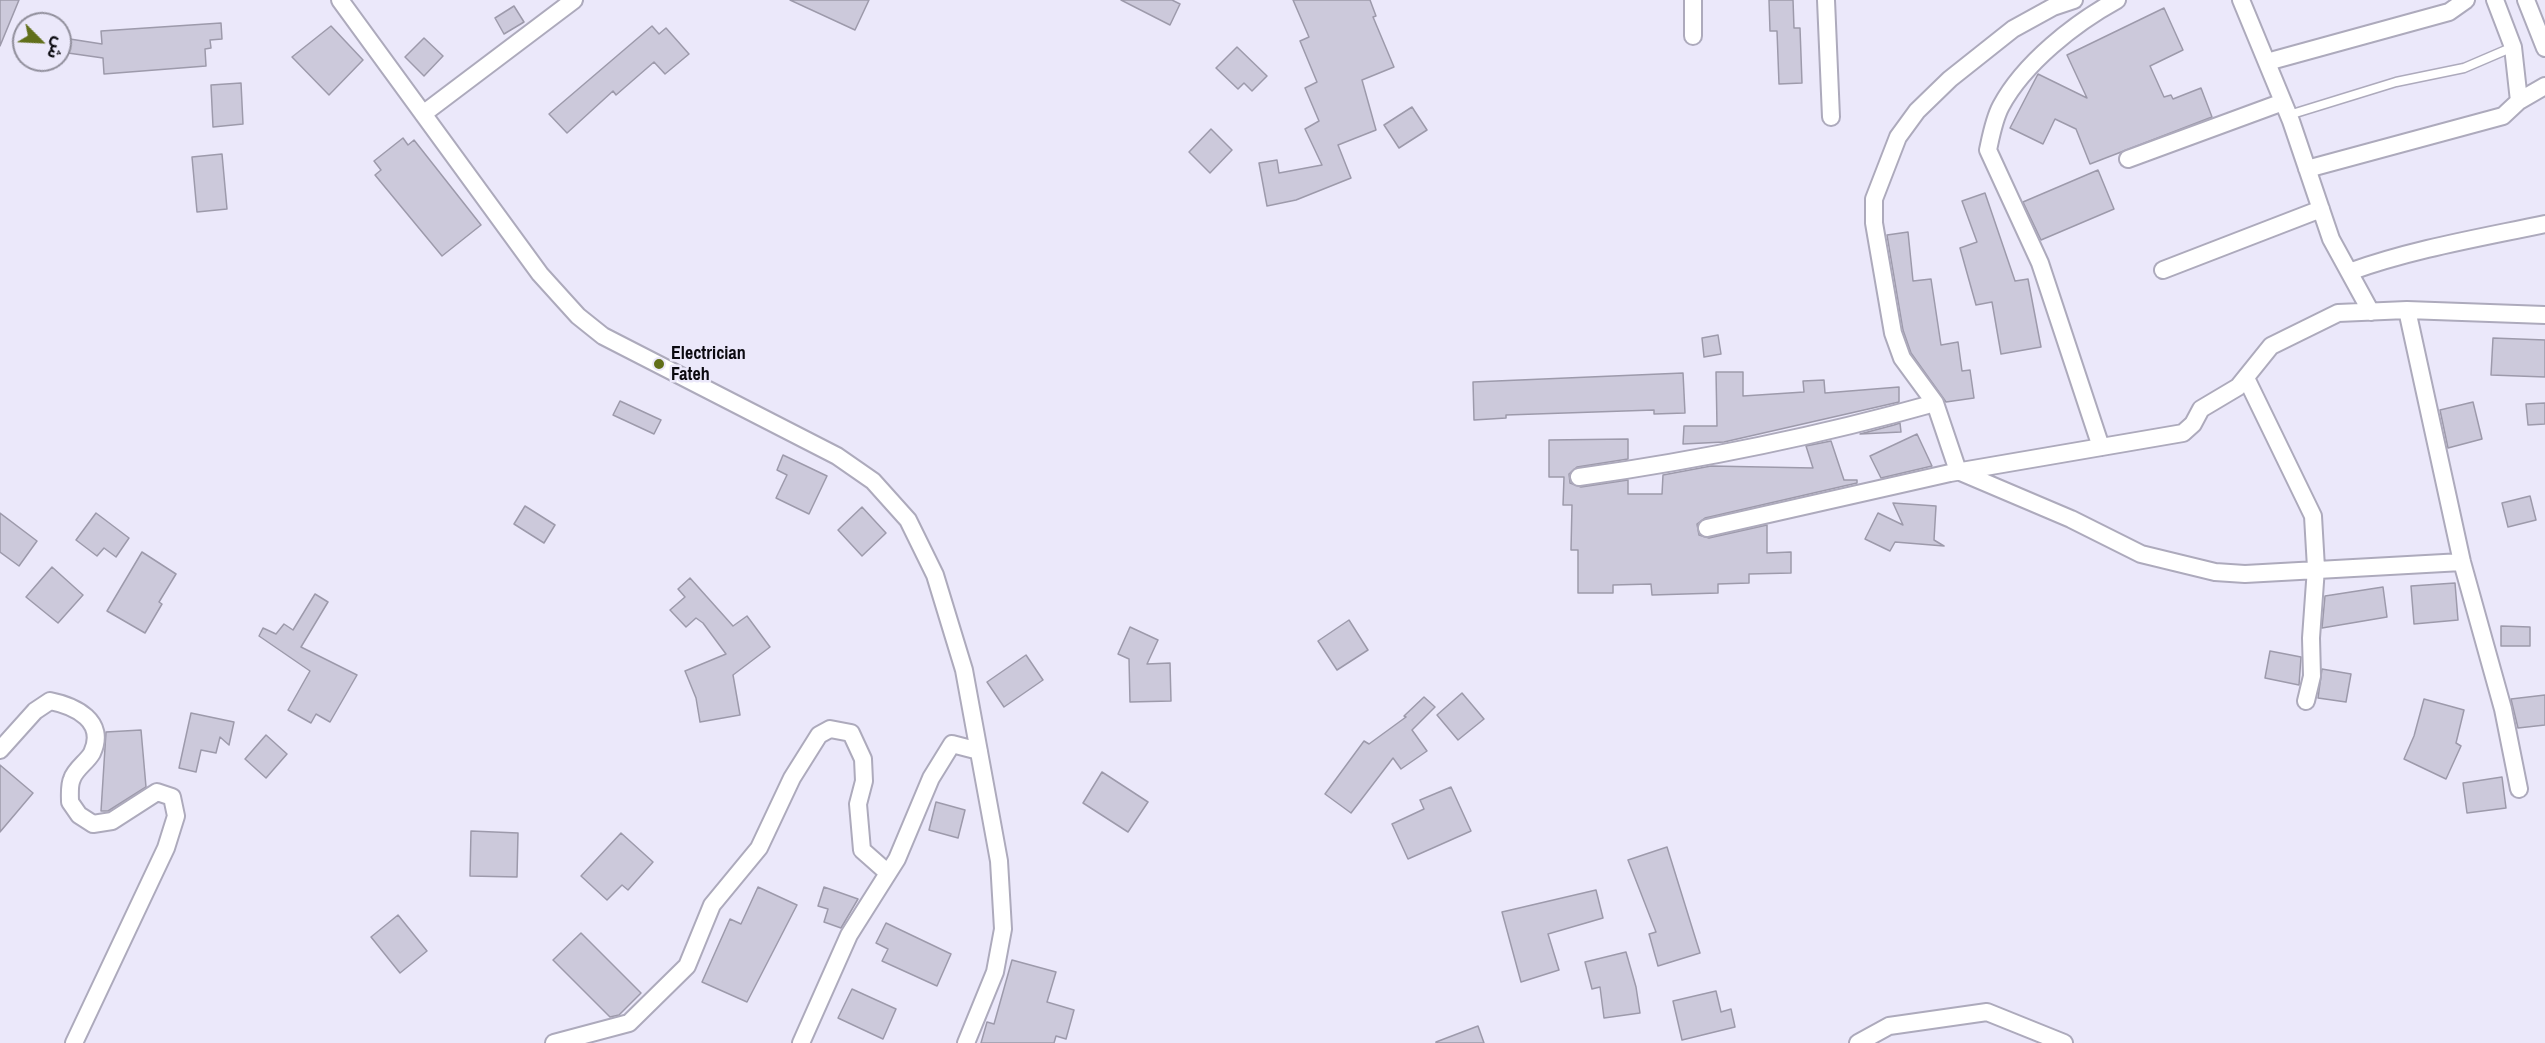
<!DOCTYPE html>
<meta charset="utf-8">
<style>
body{margin:0}
#map{position:relative;width:2545px;height:1043px;overflow:hidden;background:#ebe8fa;font-family:"Archivo Narrow","Noto Sans Arabic",sans-serif}
canvas{display:block}
.north{position:absolute;left:12px;top:12px;width:60px;height:60px;box-sizing:border-box;background:#ebe8fa;border:2px solid #918f9c;border-radius:50%;rotate:114deg;font-size:16px;font-weight:700;line-height:24px;text-align:center;color:#0b0a10}
.north::after{content:'';display:block;margin:auto;width:21px;height:27px;background:#616f1a;clip-path:polygon(50% 0,100% 100%,50% 72%,0 100%)}
</style>
<div id="map">
<canvas width="2545" height="1043"></canvas>
<div class="north">ش</div>
</div>
<script>
const context = document.querySelector('canvas').getContext('2d');
context.lineJoin = 'round';
function paint(path, color) {
  context.fillStyle = color;
  context.fill(path, 'evenodd');
}
function trace(path, color, width, dash) {
  context.strokeStyle = color;
  context.lineWidth = width;
  context.lineCap = dash ? 'butt' : 'round';
  context.setLineDash(dash || []);
  context.stroke(path);
}
function label(font, color, halo, rows, align = 'center') {
  context.font = font + ' "Archivo Narrow",sans-serif';
  context.lineWidth = 5;
  context.setLineDash([]);
  context.textBaseline = 'middle';
  context.strokeStyle = halo;
  context.fillStyle = color;
  for (const [text, x, y, turn = 0] of rows) {
    context.save();
    context.translate(x, y);
    context.rotate((+turn || 0) * Math.PI / 180);
    context.textAlign = isNaN(turn) ? turn : align;
    if (halo) context.strokeText(text, 0, 0);
    context.fillText(text, 0, 0);
    context.restore();
  }
}
const building = new Path2D(`
 M0 0H19L0 46Z
 M790 0H869L855 30Z
 M1121 0H1172L1180 4 1170 25Z
 M1293 0H1370L1376 16 1373 17 1394 67 1362 80 1376 130 1338 145 1351 178 1296 200 1267 206 1259 163 1277 160 1279 173 1322 165 1305 129 1319 121 1305 88 1317 82 1300 41 1309 37Z
 M1769 0H1793L1794 28H1800L1802 83 1779 84 1777 31H1770Z
 M514 6 524 22 504 34 495 18Z
 M2164 8 2183 50 2150 66 2164 97 2171 95 2173 99 2201 88 2212 117 2090 164 2076 129 2055 119 2043 144 2010 128 2038 74 2087 98 2067 55Z
 M221 23 222 39 210 40 211 48 205 49 206 66 104 74 103 58 68 53 70 39 102 44 101 31Z
 M331 26 363 60 329 95 292 57Z
 M652 26 659 34 666 28 689 54 665 74 654 62 616 95 613 91 567 133 549 114Z
 M424 38 443 56 424 76 405 57Z
 M1237 47 1267 76 1252 91 1244 83 1238 89 1216 68Z
 M241 83 243 124 213 127 211 85Z
 M1412 107 1427 130 1399 148 1384 125Z
 M1211 129 1232 150 1210 173 1189 152Z
 M403 138 408 145 414 140 481 225 442 256 375 175 381 170 374 161Z
 M222 154 227 209 197 212 192 157Z
 M2098 170 2114 209 2041 240 2023 202Z
 M1985 193 2015 281 2028 279 2041 347 2001 354 1992 302 1976 305 1960 248 1977 242 1962 201Z
 M1908 232 1913 281 1931 279 1941 345 1958 342 1962 371 1970 370 1974 398 1946 402 1911 353 1903 330 1887 235Z
 M1718 335 1721 354 1704 357 1702 338Z
 M2493 338 2545 340V377L2491 375Z
 M1716 372H1743V396L1804 392 1803 381 1824 380 1825 393 1899 387V402L1724 442 1683 444 1684 426H1717Z
 M1683 373 1685 413 1654 414V410L1506 415V418L1474 420 1473 382Z
 M620 401 661 420 654 434 613 415Z
 M2473 402 2482 439 2448 448 2440 410Z
 M2545 403V424L2528 425 2526 404Z
 M1900 423 1901 432 1860 434 1894 425Z
 M1917 434 1932 466 1881 478 1870 456Z
 M1628 439V459L1577 467 1569 474 1570 483 1581 487 1628 480V494H1662L1663 475 1711 466 1813 468 1806 446 1831 441 1844 480H1857V483L1705 518 1697 524 1699 535 1709 538 1767 525V553L1791 552V573L1749 574V583L1718 584V593L1652 595 1651 584 1613 585V593H1578V550H1571L1572 505H1563L1564 477H1549V440Z
 M783 455 827 476 809 514 776 498 787 475 777 470Z
 M2530 496 2536 520 2508 527 2502 503Z
 M1893 503 1936 506 1934 540 1944 546 1895 542 1890 551 1865 539 1878 513 1903 525Z
 M525 506 555 525 544 543 514 524Z
 M862 507 886 533 862 556 838 530Z
 M0 513 37 541 19 566 0 552Z
 M96 513 129 538 116 557 104 548 97 556 76 540Z
 M142 552 176 574 159 602 162 604 145 633 107 611Z
 M52 567 83 595 58 623 26 597Z
 M690 578 733 626 747 616 770 647 733 675 740 715 700 722 696 698 685 671 726 654 703 623 696 618 686 627 670 610 685 597 678 589Z
 M2455 583 2458 620 2414 624 2411 586Z
 M2383 587 2387 617 2322 628 2325 596Z
 M315 594 328 602 301 647 357 675 330 722 316 714 311 723 288 710 310 671 259 636 263 628 276 634 284 624 293 630Z
 M1349 620 1368 650 1337 670 1318 641Z
 M2501 626 2530 627V646H2501Z
 M1130 627 1158 640 1147 664 1170 663 1171 701 1130 702 1129 659 1118 654Z
 M2270 651 2301 657 2299 685 2265 678Z
 M1026 655 1043 680 1004 707 987 682Z
 M2322 669 2351 674 2346 702 2318 698Z
 M1462 693 1484 719 1458 740 1437 715Z
 M2545 695V725L2518 728 2511 699Z
 M1424 697 1435 707 1412 730 1427 751 1401 769 1393 758 1351 813 1325 794 1364 741 1369 744 1406 717 1404 716Z
 M2424 699 2464 710 2456 743 2461 746 2446 779 2404 759 2414 736Z
 M191 713 234 722 229 745 220 737 216 753 201 750 196 772 179 768Z
 M141 730 146 787 108 811H101L106 732Z
 M266 735 287 754 266 778 245 759Z
 M0 765 33 793 0 832Z
 M1102 772 1148 802 1128 832 1083 803Z
 M2502 777 2506 808 2467 813 2463 783Z
 M1451 787 1471 831 1408 859 1392 824 1424 809 1420 800Z
 M936 802 965 810 958 838 929 830Z
 M471 831 518 833 517 877 470 876Z
 M621 833 653 862 628 890 622 885 607 900 581 876Z
 M1667 847 1700 953 1658 966 1649 934 1656 932 1628 860Z
 M758 887 797 905 747 1002 702 982 730 919 741 924Z
 M824 887 858 899 841 928 824 922 828 909 818 906Z
 M1596 890 1603 918 1548 934 1559 970 1521 982 1502 912Z
 M398 915 427 951 400 973 371 937Z
 M886 923 951 954 937 986 882 961 888 949 876 943Z
 M581 933 641 993 619 1015 610 1017 553 960Z
 M1626 952 1636 987 1640 1013 1604 1018 1600 987 1592 989 1585 962Z
 M1012 960 1056 972 1047 1002 1074 1010 1066 1039 1056 1036 1054 1043H981L987 1022 994 1024Z
 M852 989 896 1009 883 1039 838 1018Z
 M1716 991 1721 1012 1731 1009 1735 1027 1682 1040 1673 1001Z
 M1478 1026 1484 1043H1436V1042Z`);
const lane = new Path2D(`
 M2289 115 2396 82 2464 68 2513 47`);
const street = new Path2D(`
 M340 0 540 274 578 316 603 336 837 456 873 481 908 520 935 575 964 670 999 861 1003 929 995 972 966 1043
 M1693 0V36
 M1826 0 1831 117
 M2074 0 2053 7 2013 29 1950 79 1917 111 1898 137 1874 199V223L1893 333 1902 358 1935 403 1958 471 2071 519 2141 554 2215 572 2245 574 2462 562
 M2241 0 2291 121 2331 239 2371 312
 M2495 0 2513 47 2519 101
 M2526 0 2545 48
 M2267 62 2449 12 2466 0
 M423 114 574 0
 M2128 159 2283 102
 M2307 169 2503 116 2519 101 2545 86
 M2163 270 2321 209
 M2349 272C2413 249 2479 238 2545 224
 M2407 310 2462 562 2503 709 2519 789
 M2246 378 2313 516 2316 568 2311 638 2312 676 2306 701
 M2101 447 2040 263 1988 150C1991 136 1994 119 2001 106 2024 63 2075 23 2117 0
 M1579 477C1700 460 1818 436 1935 403
 M1707 528 1950 473 2183 433 2193 424 2201 409 2238 387 2271 346 2338 313 2407 310 2545 315
 M0 750 35 711 50 701C75 706 107 721 92 753 87 762 75 769 72 779 69 785 70 796 70 802L79 815 93 824 112 821 157 792 172 797 176 816 166 848 74 1043
 M554 1043 629 1023 687 966 712 905 759 848 792 778 819 735 830 729 851 733 863 759 864 781 858 804 862 850 888 873
 M801 1043 849 935 897 859 931 778 952 744 979 751
 M1858 1043 1889 1026 1987 1012 2064 1043`);
const markers = [
 [659,364,6,"#616f1a"]
];
const poiNames = [
 ["Electrician",671,354],
 ["Fateh",671,375]
];
paint(building, '#ccc9db');
trace(building, '#9d9aab', 1.5);
trace(lane, '#adaabc', 11);
trace(street, '#adaabc', 20);
trace(lane, '#fff', 8);
trace(street, '#fff', 16);
for (const [x, y, r, color] of markers) {
  const dot = new Path2D();
  dot.arc(x, y, r, 0, 2 * Math.PI);
  context.fillStyle = color;
  context.fill(dot);
  trace(dot, '#ebe8fa', 2);
}
label('bold 18px', '#0b0a10', '#ebe8fa', poiNames, 'left');
</script>
